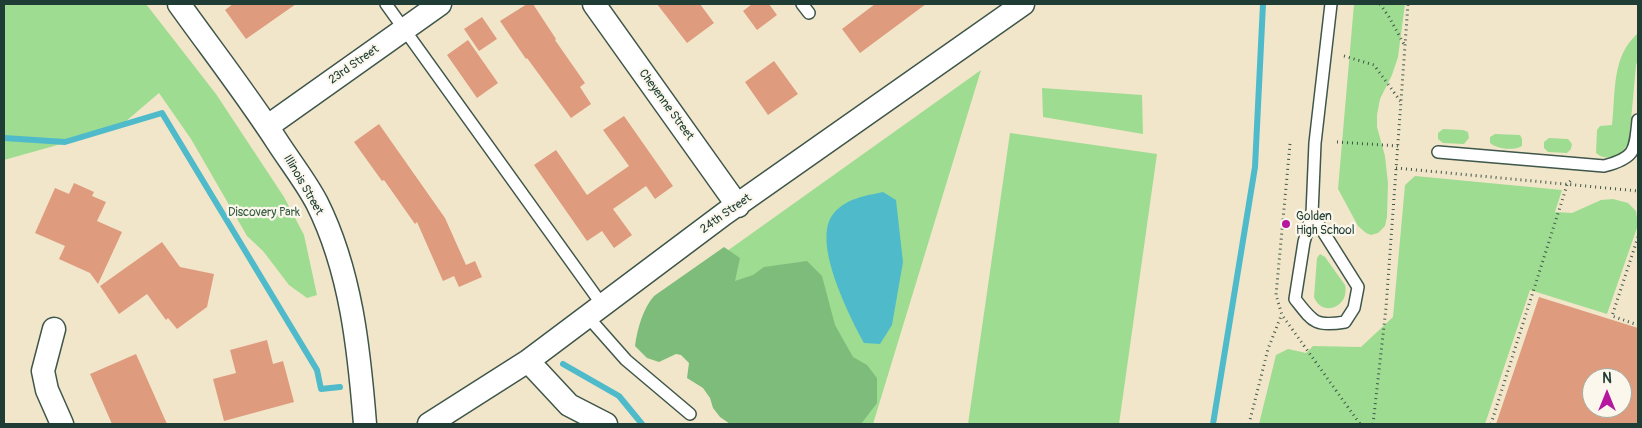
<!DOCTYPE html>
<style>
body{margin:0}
#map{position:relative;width:1642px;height:428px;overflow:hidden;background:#f2e6ca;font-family:Pangolin,sans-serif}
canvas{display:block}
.frame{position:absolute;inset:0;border:5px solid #1f3d34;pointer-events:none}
.north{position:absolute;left:1582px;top:368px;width:50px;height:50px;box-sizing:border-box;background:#fbf7ec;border:1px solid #a3ada2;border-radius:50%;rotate:0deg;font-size:14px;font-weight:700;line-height:20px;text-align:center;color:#1f3d34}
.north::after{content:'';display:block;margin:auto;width:18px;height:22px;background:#b5179e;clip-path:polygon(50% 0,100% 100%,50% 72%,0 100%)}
</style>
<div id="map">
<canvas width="1642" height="428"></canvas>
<div class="frame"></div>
<div class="north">N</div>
</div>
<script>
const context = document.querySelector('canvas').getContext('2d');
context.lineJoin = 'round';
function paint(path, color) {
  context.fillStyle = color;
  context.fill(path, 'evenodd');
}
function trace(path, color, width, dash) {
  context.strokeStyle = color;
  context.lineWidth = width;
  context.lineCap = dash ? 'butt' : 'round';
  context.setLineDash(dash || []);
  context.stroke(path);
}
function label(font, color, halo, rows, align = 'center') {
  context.font = font + ' Pangolin,sans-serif';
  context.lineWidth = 4.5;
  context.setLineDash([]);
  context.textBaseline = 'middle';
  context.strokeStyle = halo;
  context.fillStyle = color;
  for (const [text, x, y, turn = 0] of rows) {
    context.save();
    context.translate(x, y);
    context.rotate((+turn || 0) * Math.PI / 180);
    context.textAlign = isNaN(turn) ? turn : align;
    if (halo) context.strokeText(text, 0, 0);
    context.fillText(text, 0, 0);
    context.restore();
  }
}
const green = new Path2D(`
 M4 4H146L216 94 284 197 304 235 317 295 307 298 289 285 263 251 247 236 191 139 159 93 118 128 4 160Z
 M1354 4H1405L1398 57 1392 75 1380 99 1377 115V127L1385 156 1388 183 1387 217 1385 226 1378 233 1371 235 1366 233 1358 226 1338 189Z
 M1638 33V60L1636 65 1629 143C1622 155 1607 163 1596 153L1597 130 1600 126 1612 125C1616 92 1611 57 1638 33Z
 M981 70 873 424H780L685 281Z
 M1042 88 1142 95 1143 134 1043 117Z
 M1443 129 1463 130 1468 132 1469 138 1464 144 1443 143 1438 139V133Z
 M1010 133 1157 154 1119 424H968Z
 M1495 134 1520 135 1522 139V146C1514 151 1497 149 1490 143V137Z
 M1549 138 1568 139 1572 144 1571 149 1567 153 1548 152 1544 148V142Z
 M1415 176 1562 190 1555 212 1572 213 1601 200 1613 199 1628 203 1636 211 1638 225 1607 314 1530 290 1485 424H1259L1276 355 1288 349 1306 353 1313 346 1361 347 1393 317 1405 185Z
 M1320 254 1325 257 1345 285C1350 307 1322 318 1314 297L1317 258Z`);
const forest = new Path2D(`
 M724 247 740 258 735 281 753 275 764 267 807 261 822 276 835 325 853 357 867 365 877 378V403L861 424H730L720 417 713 408 710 398 703 388 687 378 689 363 681 355 676 354 659 362 647 358 635 346C637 330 643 308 654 296Z`);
const water = new Path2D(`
 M883 192 896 200 903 262 892 325 880 344 864 343C850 317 810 240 834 213 847 198 865 196 883 192Z`);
const stream = new Path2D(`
 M4 138 65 142 162 113 317 370 321 389 340 387
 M563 364 619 396 642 424
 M1213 424 1255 167 1263 4`);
const building = new Path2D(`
 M233 4H296L246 39 225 10Z
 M527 4H533L556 39 555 40 585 83 580 87 591 104 571 118 527 58 526 59 500 21Z
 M657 4H700L714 23 687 43Z
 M752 4H769L777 15 757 30 743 11Z
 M875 4H926L860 53 842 29Z
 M482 17 497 39 479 51 464 29Z
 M468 40 498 83 477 98 447 55Z
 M774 61 798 94 768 115 745 82Z
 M624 116 673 186 655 199 646 186 613 209 632 235 614 248 602 231 587 241 534 165 556 150 587 195 629 166 603 130Z
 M379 124 445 218 466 265 475 261 482 277 459 287 454 276 443 281 417 222 415 224 384 180 382 181 354 142Z
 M74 183 94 192 92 196 106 202 97 221 122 232 98 284 90 273 59 259 65 246 35 233 55 188 69 194Z
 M162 242 180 267 214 274 207 307 177 329 168 318 166 320 147 294 119 314 100 286Z
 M1539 297 1638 328V424H1496ZM1592 378H1622V408H1592Z
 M267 340 273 364 283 361 294 402 224 421 213 379 236 373 230 350Z
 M136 354 167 424H112L90 374Z`);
const path = new Path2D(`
 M1380 4 1389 17 1405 46
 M1344 56 1374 65 1401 102
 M1337 142 1398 146
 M1290 144 1276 295 1282 315 1360 424
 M1396 168 1638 191
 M1638 237 1612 316 1638 325
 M1249 424 1268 349 1281 316
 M1373 424 1386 308 1408 4
 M1491 424 1567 185 1573 178`);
const service = new Path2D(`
 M386 4 603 306
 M802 4 809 13
 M1438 152 1604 166C1636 158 1635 150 1638 120
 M1312 214 1358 287 1354 308 1345 322C1315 327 1313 322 1295 299L1304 242 1312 214 1315 143 1331 4
 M588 317 626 360 690 414`);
const minor = new Path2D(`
 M179 4C212 50 247 95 278 143 291 163 306 182 317 203 351 271 359 349 365 424
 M594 4 738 206
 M268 126 440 4
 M54 329 43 371 47 390 62 424
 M528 361 569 405 606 424
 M429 424 528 361 724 214 1023 4`);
const markers = [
 [1286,224,5,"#b5179e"]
];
const streetNames = [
 ["23rd Street",354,65,-35],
 ["Cheyenne Street",666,105,54],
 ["Illinois Street",303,185,60],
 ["24th Street",726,214,-35]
];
const parkNames = [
 ["Discovery Park",264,213]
];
const poiNames = [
 ["Golden",1296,217],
 ["High School",1296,231]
];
paint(green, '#9edc91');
paint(forest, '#7ebc7b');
paint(water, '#4fbbca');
trace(stream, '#4fbbca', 6);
paint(building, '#de9b7e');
trace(service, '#3f564a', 14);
trace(minor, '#3f564a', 25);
trace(path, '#3f564a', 3, [1, 4]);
trace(service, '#fff', 11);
trace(minor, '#fff', 22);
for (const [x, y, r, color] of markers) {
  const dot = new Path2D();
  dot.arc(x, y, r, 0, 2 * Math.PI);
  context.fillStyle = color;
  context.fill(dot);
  trace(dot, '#fbf7ec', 2);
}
label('12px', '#1f3d34', '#fbf7ec', streetNames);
label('12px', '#385d47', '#fbf7ec', parkNames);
label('12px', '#1f3d34', '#fbf7ec', poiNames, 'left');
</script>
